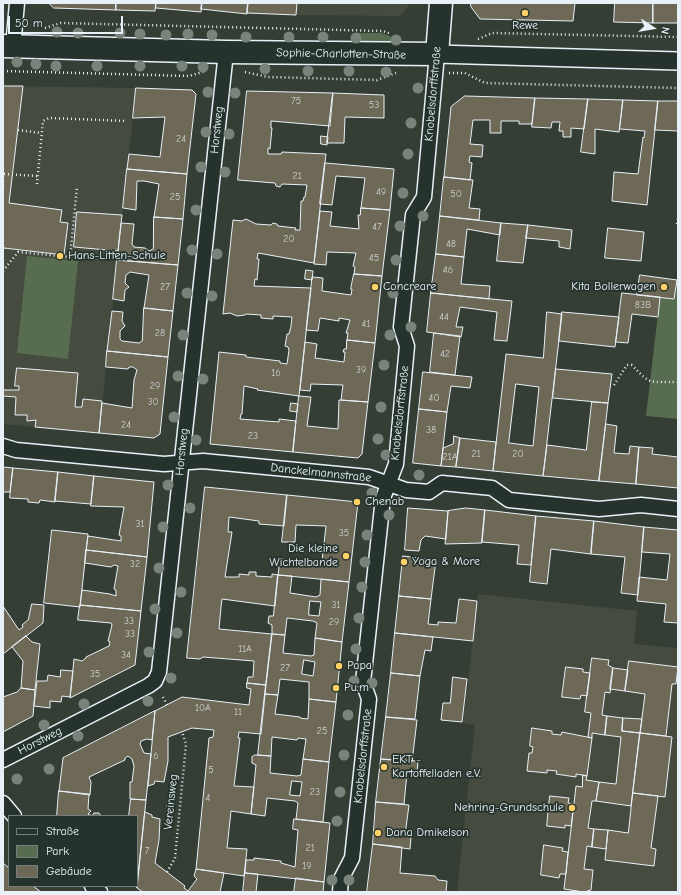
<!DOCTYPE html>
<meta charset="utf-8">
<style>
body{margin:0}
#map{position:relative;width:681px;height:895px;overflow:hidden;background:#343e35;font-family:"Comic Neue",sans-serif}
canvas{display:block}
.frame{position:absolute;inset:0;border:4px solid #e8f1f8;pointer-events:none}
.legend{position:absolute;left:8px;top:815px;width:130px;height:72px;box-sizing:border-box;background:#26332d;border:1px solid #747f7e;margin:0;padding:5px 7px;list-style:none;font-size:12px;color:#e8f1f8}
.legend li{display:flex;align-items:center;gap:8px;height:20px}
.legend b{width:20px;border:1px solid #747f7e}
.north{position:absolute;left:633px;top:8px;width:40px;height:40px;-webkit-text-stroke:3px #26332d;paint-order:stroke;rotate:102deg;font-size:11px;font-weight:700;line-height:16px;text-align:center;color:#e8f1f8}
.north::after{content:'';display:block;margin:auto;width:14px;height:18px;background:#e8f1f8;clip-path:polygon(50% 0,100% 100%,50% 72%,0 100%)}
.scale{position:absolute;left:8px;top:16px;width:115px;height:18px;box-sizing:border-box;border:2px solid #e8f1f8;border-top:0;padding-left:5px;font-size:12px;line-height:14px;white-space:nowrap;color:#e8f1f8;-webkit-text-stroke:3px #26332d;paint-order:stroke}
</style>
<div id="map">
<canvas width="681" height="895"></canvas>
<div class="frame"></div>
<ul class="legend">
<li><b style="height:5px;background:#26332d"></b>Straße</li>
<li><b style="height:11px;background:#586c4f"></b>Park</li>
<li><b style="height:11px;background:#6e6957"></b>Gebäude</li>
</ul>
<div class="north">N</div>
<div class="scale">50 m</div>
</div>
<script>
const context = document.querySelector('canvas').getContext('2d');
context.lineJoin = 'round';
function paint(path, color) {
  context.fillStyle = color;
  context.fill(path, 'evenodd');
}
function trace(path, color, width, dash) {
  context.strokeStyle = color;
  context.lineWidth = width;
  context.lineCap = dash ? 'butt' : 'round';
  context.setLineDash(dash || []);
  context.stroke(path);
}
function label(font, color, halo, rows, align = 'center') {
  context.font = font + ' "Comic Neue",sans-serif';
  context.lineWidth = 3.5;
  context.setLineDash([]);
  context.textBaseline = 'middle';
  context.strokeStyle = halo;
  context.fillStyle = color;
  for (const [text, x, y, turn = 0] of rows) {
    context.save();
    context.translate(x, y);
    context.rotate((+turn || 0) * Math.PI / 180);
    context.textAlign = isNaN(turn) ? turn : align;
    if (halo) context.strokeText(text, 0, 0);
    context.fillText(text, 0, 0);
    context.restore();
  }
}
const built = new Path2D(`
 M297 3H411L400 16 296 15Z
 M3 86 136 88 99 433 3 424Z
 M478 594 637 611 634 644 678 648V892L457 891 475 725 463 723Z`);
const green = new Path2D(`
 M353 33H382L399 40V44L354 43Z
 M27 256 78 261 68 359 17 353Z
 M676 283 678 284V419L646 416 660 297 674 299Z`);
const building = new Path2D(`
 M49 3H116V10L54 8Z
 M116 3H156L155 11 116 10Z
 M156 3H202L201 12 156 8Z
 M202 3H248L247 14 201 9Z
 M248 3H297L296 15 247 13Z
 M471 3H575L573 21 480 19 471 7Z
 M615 3H653V23L614 22Z
 M653 3H678V23H653Z
 M3 86H23L9 203 62 210 60 222 68 223 64 255 4 248 3 252Z
 M136 88 192 90 196 94 187 174 127 169 129 154 160 157 165 117 133 118Z
 M247 91 333 93 330 126 271 121V128H272L270 149 268 148V154H281L282 152 326 154 314 263 258 253 257 259H259L257 280 255 279 254 286 311 288 299 396 257 390 258 389 244 386 242 414H241L240 419 279 422V419L296 421 293 452 210 444 219 352 246 355V357L280 361V363L287 364 289 350 288 347 285 346 287 334H289L291 326 292 317 273 316V319L261 318V315L246 314 245 315 237 316 230 313 223 314 233 220 242 221 246 219 256 224 271 225 273 223 277 224 278 226 296 228 295 230H300L301 201H303L304 197H305L307 185 282 184 280 187 276 186 275 183 238 180Z
 M333 93 384 95V118L345 117 344 143H327Z
 M465 96 535 98 532 124H519V121H501V133H490V120H473L470 144 483 145 482 157 470 156 469 162 472 163 470 180 444 177 451 107Z
 M535 98 588 99 584 129 571 128V137H563V131H559L560 122H552L551 128 532 127Z
 M588 99 623 100 619 132 595 129V154L581 152Z
 M623 100 658 101 647 205 612 201 614 172 638 174 643 137 644 138 645 131 620 129Z
 M658 101H678V131L655 130Z
 M321 136 328 137 327 145 321 144Z
 M325 163 394 169 390 210 361 208 365 178 336 176 332 205 320 204Z
 M127 169 187 174 183 219 154 217 159 184 144 181H137L136 210 123 208Z
 M444 177 473 180 469 208 480 209 479 220 440 216Z
 M361 208 390 210 382 276 354 274 355 267 353 266 356 253 327 252 326 265 314 264 320 211 332 212 330 226 359 229 358 215H360Z
 M77 212 122 215 118 251 74 247Z
 M440 216 501 223 500 235 467 229 464 257 436 254Z
 M154 217 183 219 178 265 117 260 121 223 134 224 132 244 134 247 145 248 149 251 153 249Z
 M501 223 528 225 523 263 497 261Z
 M528 225 572 230 570 249 559 247V241L526 238Z
 M608 228 644 232 641 261 605 258Z
 M436 254 464 257 461 284 490 286 489 299 431 293Z
 M117 260 178 265 173 311 144 308 149 275 130 272 126 275 125 283 129 287 125 290 124 301 113 299Z
 M306 270 313 271 312 280 305 279Z
 M354 274 382 276 375 343 347 340 348 333H346L350 320 339 318V321L320 318 318 331 306 330 312 277 323 278 322 291 351 295 352 289H351Z
 M640 275 677 280 674 299 637 295Z
 M431 293 512 301 507 341 494 340 497 312 460 307 456 327H463L461 337 427 332Z
 M622 293 660 297 658 317 632 314 628 343 616 342Z
 M144 308 173 311 168 357 107 351 112 311 123 312 122 321 125 326 120 331V339L122 341 139 343 142 341Z
 M547 312 562 314 543 476 493 471 506 354 543 358ZM516 384 539 387 533 446 509 443Z
 M562 312 619 317 615 347 559 341Z
 M434 333 460 336 455 375 430 372Z
 M347 340 375 343 368 402 341 400 343 385 311 384 310 391 300 390 305 342 317 344 315 358 344 362 345 352H343L344 349H346Z
 M107 351 168 357 160 434 154 438 99 433 102 403 132 408 134 380 137 370 133 367H129L128 369 106 367Z
 M17 368 78 373 75 407H82L83 399 102 401 99 433 35 427 36 420 27 421V415H15L16 397 3 396V390H19V386H15Z
 M556 369 612 374 608 403 553 398Z
 M423 372 472 377 470 388 451 386 447 412 419 409Z
 M299 396 311 397 307 426 338 429 339 400 368 402 362 454 358 458 293 452Z
 M592 402 608 403 599 481 543 476 547 445 586 450Z
 M291 403 298 404 297 412 290 411Z
 M419 409 447 412 441 466 413 463Z
 M606 424 617 426 614 453 629 454 630 446 639 447 636 484 599 481Z
 M454 436 460 438 456 467 441 466 443 448 453 444Z
 M460 438 496 442 493 471 456 467Z
 M639 447 653 448 652 454 678 457V488L636 484Z
 M3 467 13 468 10 492H3Z
 M13 468 58 472 55 502 40 500 39 503 28 502V499L10 498Z
 M58 472 94 476 91 504 55 501Z
 M94 476 154 482 147 557 86 550 88 536 121 541V536L119 535 124 507 91 506Z
 M205 487 287 495 284 526 259 524V521L229 517 228 532H232L225 577H239V574L249 575V572H256V576L272 577V574L278 575 275 606 222 599 221 607 219 629 272 634 266 685 247 683 248 677H253L254 661 203 657 200 659 187 658Z
 M287 495 358 502 349 582 278 575 280 559 299 561V564L321 567 322 561 326 526 296 525 295 542H282Z
 M408 508 448 511 446 539 425 536 421 540 419 551 405 550Z
 M466 508 485 510 482 543 445 544 448 511Z
 M485 510 536 516 531 565 517 564 519 545 482 542Z
 M536 516 594 521 591 554 551 549 547 584 530 582Z
 M594 521 644 527 638 595 621 593 625 557 591 554Z
 M644 527 678 530V623L664 622 666 604 637 601 639 577 667 580 670 554 642 552Z
 M52 530 88 534 80 607 44 603Z
 M86 550 147 557 141 611 80 605 82 590 110 594 116 596V590L114 589 118 566 114 565 111 567 85 563Z
 M403 556 436 560 431 599 399 596Z
 M278 575 292 576 290 593 316 597 320 595 321 579 349 582 342 642 315 638 317 623 313 621 287 618 285 635 272 634V625L268 623 269 616H273ZM310 601 321 602 319 616 309 615Z
 M399 596 431 599 428 624 438 625V622L456 623 459 599 477 601 473 641 395 633Z
 M32 604 44 605 43 623 3 654V606L19 630 23 627 22 625 28 620Z
 M80 605 141 611 135 665 70 698 74 659 82 661 86 658V657L109 646 110 642 108 641 112 625 111 623 78 620Z
 M395 633 433 637 431 651 425 650 420 676 391 673Z
 M272 634 285 635 283 653 311 656 314 655 315 638 342 642 336 702 309 699V682L280 679 278 695 265 694ZM304 660 315 662 313 676 302 674Z
 M26 636 32 642 40 644 35 690 21 688 23 661 12 647Z
 M592 658 609 660 608 665 613 668 610 693 605 692 602 715 607 716 605 735 592 733V738L588 737 591 713 585 712Z
 M629 661 678 667 676 684H672L666 736 640 733 645 694 625 691Z
 M566 667 583 669V672L590 673 587 696 581 695 580 699 562 697Z
 M613 668 628 670 625 691 610 689Z
 M61 670 73 671 70 697 62 696 61 702 50 701V708L34 706 37 681H47L48 675 60 677Z
 M391 673 420 676 415 719 386 717Z
 M453 677 467 679 462 722 441 720 443 703H450Z
 M247 683 266 685 261 734 239 732 238 738H240L234 786 254 787 251 814 231 811 227 848 247 849 244 876 196 869 209 738 213 737 214 730 192 728 168 737V761L164 782 155 781 154 784 148 786 155 711 182 697 249 705 251 689 247 688Z
 M21 688 35 690 33 716 3 732V697L17 692Z
 M265 694 278 695 275 714 300 717V718L308 719 309 699 336 702 329 762 303 759 306 739 298 738 297 740 272 737 271 756 258 755Z
 M155 711 152 740 147 739 141 741 140 744 144 753 151 754 146 800 130 799V782H132L134 766 132 759 128 756 125 758V760L89 777 91 782 90 795 59 791 63 758Z
 M607 716 623 718 622 731 640 733 631 806 596 801 599 782 616 784 621 737 605 735Z
 M386 717 417 720 412 762 381 759Z
 M623 718 642 719 640 733 622 731Z
 M532 728 552 731V734L561 735 562 732 592 738 587 776 576 774V777L556 774 557 771 547 770V773L527 771 529 753H532L533 747 530 746Z
 M640 733 672 737 665 797 633 793Z
 M255 755 271 756 270 773 297 776 301 775 303 759 329 762 323 822 296 819 298 803 295 801 267 798 265 816 251 814 256 765 252 763V757ZM292 781 302 782 300 796 290 795Z
 M381 759 418 761 417 774 407 773 404 804 376 802Z
 M583 775 587 776 586 780 599 782 596 801H592L588 828 594 829 592 847 587 846 584 869 593 870 591 890 584 892 564 889 576 786 582 787Z
 M59 791 89 794 88 809 91 811 88 814 92 816 94 813H99L101 816H57Z
 M633 793 658 796 651 848 656 849 654 866 605 860 608 830 628 833Z
 M550 796 569 798 568 803 574 804 571 826 565 825V828L547 826Z
 M131 799 146 800 137 888 135 886H137V816H129Z
 M376 802 409 805 405 835 411 837 410 849 373 844Z
 M145 812 152 815V817L160 819 159 840 155 863 185 886 184 888 188 891 197 879 194 876 196 869 224 873 220 892H143L137 888Z
 M294 819 330 823 324 882 245 873 246 860H254V858L281 861V863L295 867 298 830 293 829Z
 M594 829 608 830 606 849 592 847Z
 M373 844 402 847 400 873 435 876 438 880 447 881 446 892H367Z
 M544 845 563 848 562 851 568 852 566 874H560L559 878 541 875Z
 M3 863 9 868V886H33L41 892H3Z
 M245 873 258 874 256 892H243Z
 M296 878 324 882 323 892H294Z`);
const path = new Path2D(`
 M45 28 61 23 383 31 391 34
 M478 39 492 33 678 37
 M3 71 189 76 206 71
 M245 72 268 77 377 80 396 73
 M449 73H465L485 83 678 88
 M18 130 41 133
 M4 174 38 176
 M37 184 43 121 49 118 127 121
 M3 185V169
 M677 224 678 219
 M3 271 18 252 70 257 77 187
 M614 385 627 365H632C652 387 650 381 678 382
 M163 697 167 705
 M167 872 175 858 186 744 182 732`);
const minor = new Path2D(`
 M13 47 17 3
 M3 446 16 450 164 464 203 461 369 477 406 490 429 492 442 483 492 488 509 500 599 509 641 505 678 509
 M3 760 148 686 155 681 159 672 226 52
 M3 803 14 816
 M92 886 100 892
 M340 892 341 879 352 858 369 699 363 682 383 498 396 464 407 346 401 327 413 215 424 197 437 54`);
const tertiary = new Path2D(`
 M437 54 678 61`);
const primary = new Path2D(`
 M3 46 226 52 437 54 441 3`);
const trees = [
 [57,32],
 [78,33],
 [120,33],
 [140,34],
 [188,34],
 [166,35],
 [212,35],
 [246,37],
 [289,37],
 [323,37],
 [356,38],
 [396,40],
 [17,62],
 [36,64],
 [56,66],
 [97,66],
 [140,66],
 [182,66],
 [203,67],
 [265,69],
 [308,71],
 [349,71],
 [386,72],
 [418,88],
 [208,92],
 [235,93],
 [411,123],
 [206,132],
 [229,134],
 [408,154],
 [201,167],
 [225,172],
 [403,193],
 [196,210],
 [423,216],
 [400,226],
 [192,250],
 [217,254],
 [396,260],
 [187,293],
 [393,293],
 [212,296],
 [411,327],
 [183,335],
 [390,335],
 [384,365],
 [178,376],
 [203,379],
 [381,407],
 [174,417],
 [378,439],
 [196,440],
 [386,455],
 [419,475],
 [168,485],
 [372,493],
 [190,508],
 [389,515],
 [163,527],
 [367,535],
 [365,562],
 [159,568],
 [362,587],
 [181,592],
 [155,609],
 [359,618],
 [177,633],
 [356,649],
 [149,652],
 [171,678],
 [354,681],
 [372,683],
 [148,701],
 [84,704],
 [348,715],
 [44,725],
 [78,736],
 [344,755],
 [49,769],
 [17,779],
 [340,792],
 [337,821],
 [332,880],
 [349,880]
];
const markers = [
 [525,13,4,"#ffd166"],
 [60,256,4,"#ffd166"],
 [375,287,4,"#ffd166"],
 [664,287,4,"#ffd166"],
 [357,502,4,"#ffd166"],
 [346,556,4,"#ffd166"],
 [404,562,4,"#ffd166"],
 [339,666,4,"#ffd166"],
 [336,688,4,"#ffd166"],
 [384,767,4,"#ffd166"],
 [572,808,4,"#ffd166"],
 [378,833,4,"#ffd166"]
];
const numberNames = [
 ["75",296,101],
 ["53",374,105],
 ["24",181,139],
 ["21",297,176],
 ["49",381,192],
 ["50",456,194],
 ["25",175,197],
 ["47",377,227],
 ["20",289,239],
 ["48",451,244],
 ["45",374,258],
 ["46",448,270],
 ["27",165,287],
 ["83B",643,305],
 ["44",444,317],
 ["41",366,324],
 ["28",160,333],
 ["42",445,354],
 ["39",361,370],
 ["16",276,373],
 ["29",155,386],
 ["40",434,398],
 ["30",153,402],
 ["24",126,425],
 ["38",431,430],
 ["23",253,436],
 ["21",476,454],
 ["20",518,454],
 ["21A",450,457],
 ["31",140,524],
 ["35",344,533],
 ["32",135,564],
 ["31",336,605],
 ["33",129,621],
 ["29",334,622],
 ["33",130,634],
 ["11A",245,649],
 ["34",126,655],
 ["27",285,668],
 ["35",95,674],
 ["10A",203,708],
 ["11",238,712],
 ["25",322,731],
 ["6",156,756],
 ["5",211,770],
 ["23",315,792],
 ["4",208,798],
 ["21",310,848],
 ["7",147,851],
 ["19",307,866]
];
const poiNames = [
 ["Rewe",525,26,"center"],
 ["Hans-Litten-Schule",68,256],
 ["Concreare",383,287],
 ["Kita Bollerwagen",656,287,"right"],
 ["Chenab",365,502],
 ["Die kleine",338,549,"right"],
 ["Wichtelbande",338,563,"right"],
 ["Yoga & More",412,562],
 ["Papa",347,666],
 ["Pu:m",344,688],
 ["EKT -",392,760],
 ["Kartoffelladen e.V.",392,774],
 ["Nehring-Grundschule",564,808,"right"],
 ["Dana Dmikelson",386,833]
];
const streetNames = [
 ["Sophie-Charlotten-Straße",341,54,1],
 ["Knobelsdorffstraße",433,94,-85],
 ["Horstweg",217,130,-84],
 ["Knobelsdorffstraße",400,413,-84],
 ["Horstweg",182,452,-84],
 ["Danckelmannstraße",321,473,6],
 ["Horstweg",40,741,-27],
 ["Knobelsdorffstraße",363,756,-84],
 ["Vereinsweg",171,802,-84]
];
paint(built, '#454b3f');
paint(green, '#586c4f');
paint(building, '#6e6957');
trace(building, '#e8f1f8', 1);
trace(minor, '#e8f1f8', 17);
trace(tertiary, '#e8f1f8', 20);
trace(primary, '#e8f1f8', 25);
trace(path, '#e8f1f8', 2.5, [1, 3]);
trace(minor, '#26332d', 14);
trace(tertiary, '#26332d', 17);
trace(primary, '#26332d', 22);
context.fillStyle = '#77837b';
for (const [x, y] of trees) {
  context.beginPath();
  context.arc(x, y, 5.5, 0, 2 * Math.PI);
  context.fill();
}
for (const [x, y, r, color] of markers) {
  const dot = new Path2D();
  dot.arc(x, y, r, 0, 2 * Math.PI);
  context.fillStyle = color;
  context.fill(dot);
  trace(dot, '#26332d', 1.5);
}
label('10px', '#cacfd0', null, numberNames);
label('12px', '#e8f1f8', '#26332d', poiNames, 'left');
label('12px', '#e8f1f8', '#26332d', streetNames);
</script>
